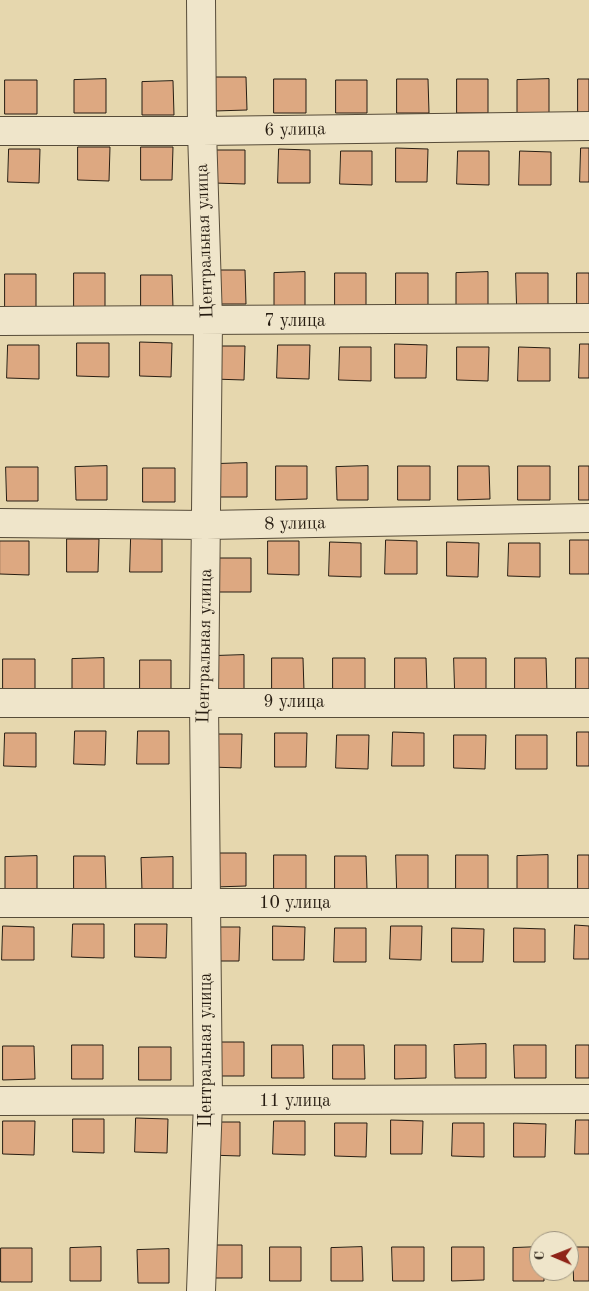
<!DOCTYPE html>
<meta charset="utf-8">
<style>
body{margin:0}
#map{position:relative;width:589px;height:1291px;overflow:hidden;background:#e6d7ae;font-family:"Old Standard TT",serif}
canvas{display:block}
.north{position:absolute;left:529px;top:1231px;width:50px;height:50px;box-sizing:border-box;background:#efe5ca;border:1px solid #9f9580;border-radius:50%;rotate:271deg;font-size:14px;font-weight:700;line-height:20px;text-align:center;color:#271d12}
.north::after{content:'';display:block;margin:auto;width:18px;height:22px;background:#8f2418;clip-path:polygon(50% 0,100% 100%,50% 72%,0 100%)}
</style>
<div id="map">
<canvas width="589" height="1291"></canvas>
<div class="north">С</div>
</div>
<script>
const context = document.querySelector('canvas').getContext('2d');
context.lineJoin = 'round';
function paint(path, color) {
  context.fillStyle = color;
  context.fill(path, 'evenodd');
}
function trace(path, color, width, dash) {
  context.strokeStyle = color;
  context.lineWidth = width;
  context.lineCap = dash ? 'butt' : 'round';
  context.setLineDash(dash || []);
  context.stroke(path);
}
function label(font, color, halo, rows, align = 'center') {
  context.font = font + ' "Old Standard TT",serif';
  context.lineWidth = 4;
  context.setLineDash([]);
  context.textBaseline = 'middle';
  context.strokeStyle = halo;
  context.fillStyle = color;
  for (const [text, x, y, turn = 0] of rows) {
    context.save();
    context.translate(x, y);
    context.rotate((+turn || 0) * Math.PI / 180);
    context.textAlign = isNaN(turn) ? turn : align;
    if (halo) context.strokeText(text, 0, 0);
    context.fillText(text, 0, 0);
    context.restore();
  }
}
const building = new Path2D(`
 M215 77H246L247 110 215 111Z
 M106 79V113H74V80Z
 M274 79H306V113H274Z
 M397 79H428L429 113H397Z
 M457 79H488V113H457Z
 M549 79V113H517V80Z
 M578 79H589V113H578Z
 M5 80H37V114H5Z
 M336 80H367V113H336Z
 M173 81 174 115H142V82Z
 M78 147H110L109 181 78 180Z
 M141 147H173L172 180H141Z
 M396 148 428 149 427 182H396Z
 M581 148H589V182H580Z
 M9 149H40L39 183 8 182Z
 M279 149 310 150V183H278Z
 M214 150H245V184L214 183Z
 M341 151H372V185L340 184Z
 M458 151H489V185L457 184Z
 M520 151 551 152V185H519Z
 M214 270H245L246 304H214Z
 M305 272V306H274V273Z
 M488 272V306H456V273Z
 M74 273H105V307H74Z
 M335 273H366V306L335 307Z
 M396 273H428V306H396Z
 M516 273H548V306L517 307Z
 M577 273H589V306H577Z
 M5 274H36V307H5Z
 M141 275H172L173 308H141Z
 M140 342 172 343 171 377 140 376Z
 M77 343H109V377L77 376Z
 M395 344 427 345 426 378H395Z
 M580 344H589V378H579Z
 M8 345H39V379L7 378Z
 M278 345H310L309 379 277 378Z
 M213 346H245L244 380 213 379Z
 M340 347H371V381L339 380Z
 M457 347H489L488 381 457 380Z
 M519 347 550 348V381H518Z
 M247 463V497H216V464Z
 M107 466V500H76L75 467Z
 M276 466H307V499L276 500Z
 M368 466V500H337L336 467Z
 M398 466H430V500H398Z
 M458 466H489L490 499 458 500Z
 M518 466H550V500H518Z
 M579 466H589V500H579Z
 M6 467H38V501H7Z
 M143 468H175V502H143Z
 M131 538 162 539V572H130Z
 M67 539H99L98 572H67Z
 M386 540 417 541V574H385Z
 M570 540H589V574H570Z
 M0 541H29V575L0 574Z
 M268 541H299V575L268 574Z
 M330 542 361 543V577L329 576Z
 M447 542 479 543 478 577 447 576Z
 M509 543H540V577L508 576Z
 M219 558H251V592H219Z
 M244 655V689H213V656Z
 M104 658V692H72V659Z
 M272 658H303L304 691 272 692Z
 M333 658H365V692H333Z
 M395 658H426L427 691 395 692Z
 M454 658H486V691H455Z
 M515 658H546L547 692H515Z
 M576 658H589V692H576Z
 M3 659H35V692L3 693Z
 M140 660H171V694H140Z
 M75 731H106L105 765 74 764Z
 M138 731H169V764H137Z
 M393 732 424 733V766H392Z
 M577 732H589V766H577Z
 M5 733H36V767L4 766Z
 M275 733H307L306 767H275Z
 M210 734H242L241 768 210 767Z
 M337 735H369L368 769 336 768Z
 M454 735H486L485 769 454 768Z
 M516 735H547V769H516Z
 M214 853H246V886L215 887Z
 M274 855H306V889H274Z
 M396 855H428V889H397Z
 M456 855H488V889H456Z
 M548 855V889H517V856Z
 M578 855H589V889H578Z
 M37 856V890H5V857Z
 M74 856H105L106 889H74Z
 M335 856H366L367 889H335Z
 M173 857V891H142L141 858Z
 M73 924H104V958L72 957Z
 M135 924H167L166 958 135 957Z
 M575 925 589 926V959H574Z
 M3 926 34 927V960H2Z
 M273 926 305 927 304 960H273Z
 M391 926H422L421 960 390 959Z
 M208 927H240L239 961H208Z
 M335 928H366V962H334Z
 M452 928 484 929 483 962H452Z
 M514 928 545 929V962H514Z
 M212 1042H244V1076H212Z
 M486 1044V1078H455L454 1045Z
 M72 1045H103V1079H72Z
 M272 1045H303L304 1078H272Z
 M333 1045H364L365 1079H333Z
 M395 1045H426V1078L395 1079Z
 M514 1045H546V1078H515Z
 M576 1045H589V1078H576Z
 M3 1046H34L35 1079 3 1080Z
 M139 1047H171V1080H139Z
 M136 1118 168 1119 167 1153 135 1152Z
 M73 1119H104V1153L73 1152Z
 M391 1120 423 1121 422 1154H391Z
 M576 1120H589V1154H575Z
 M3 1121H35L34 1155 3 1154Z
 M274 1121H305V1155L273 1154Z
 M209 1122H240V1156L208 1155Z
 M335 1123H367L366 1157 335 1156Z
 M453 1123H484V1157L452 1156Z
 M514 1123 546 1124 545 1157H514Z
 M210 1245H242V1278H210Z
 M101 1247V1281H70V1248Z
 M270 1247H301V1281H270Z
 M362 1247 363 1281H331V1248Z
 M392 1247H424V1281H393Z
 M452 1247H484V1280L452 1281Z
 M539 1247V1271H544V1281H513V1248Z
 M573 1247H589V1281H574Z
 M1 1248H32V1282H1Z
 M169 1249V1283H138L137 1250Z`);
const minor = new Path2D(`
 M0 131H202L589 126
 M0 321 589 318
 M0 523 206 525 589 518
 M0 703H589
 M0 903H589
 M0 1101 589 1099
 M201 1291 208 1102 204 702 208 321 202 131 201 0`);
const streetNames = [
 ["6 улица",295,130,-1],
 ["Центральная улица",205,241,-92],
 ["7 улица",295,321],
 ["8 улица",295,524,-1],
 ["Центральная улица",205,646,-89],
 ["9 улица",294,702],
 ["10 улица",295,903],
 ["Центральная улица",206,1050,-90],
 ["11 улица",295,1101]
];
paint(building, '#dda881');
trace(building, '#271d12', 1);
trace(minor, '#574c39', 30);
trace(minor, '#efe5ca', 28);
label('18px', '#271d12', '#efe5ca', streetNames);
</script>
